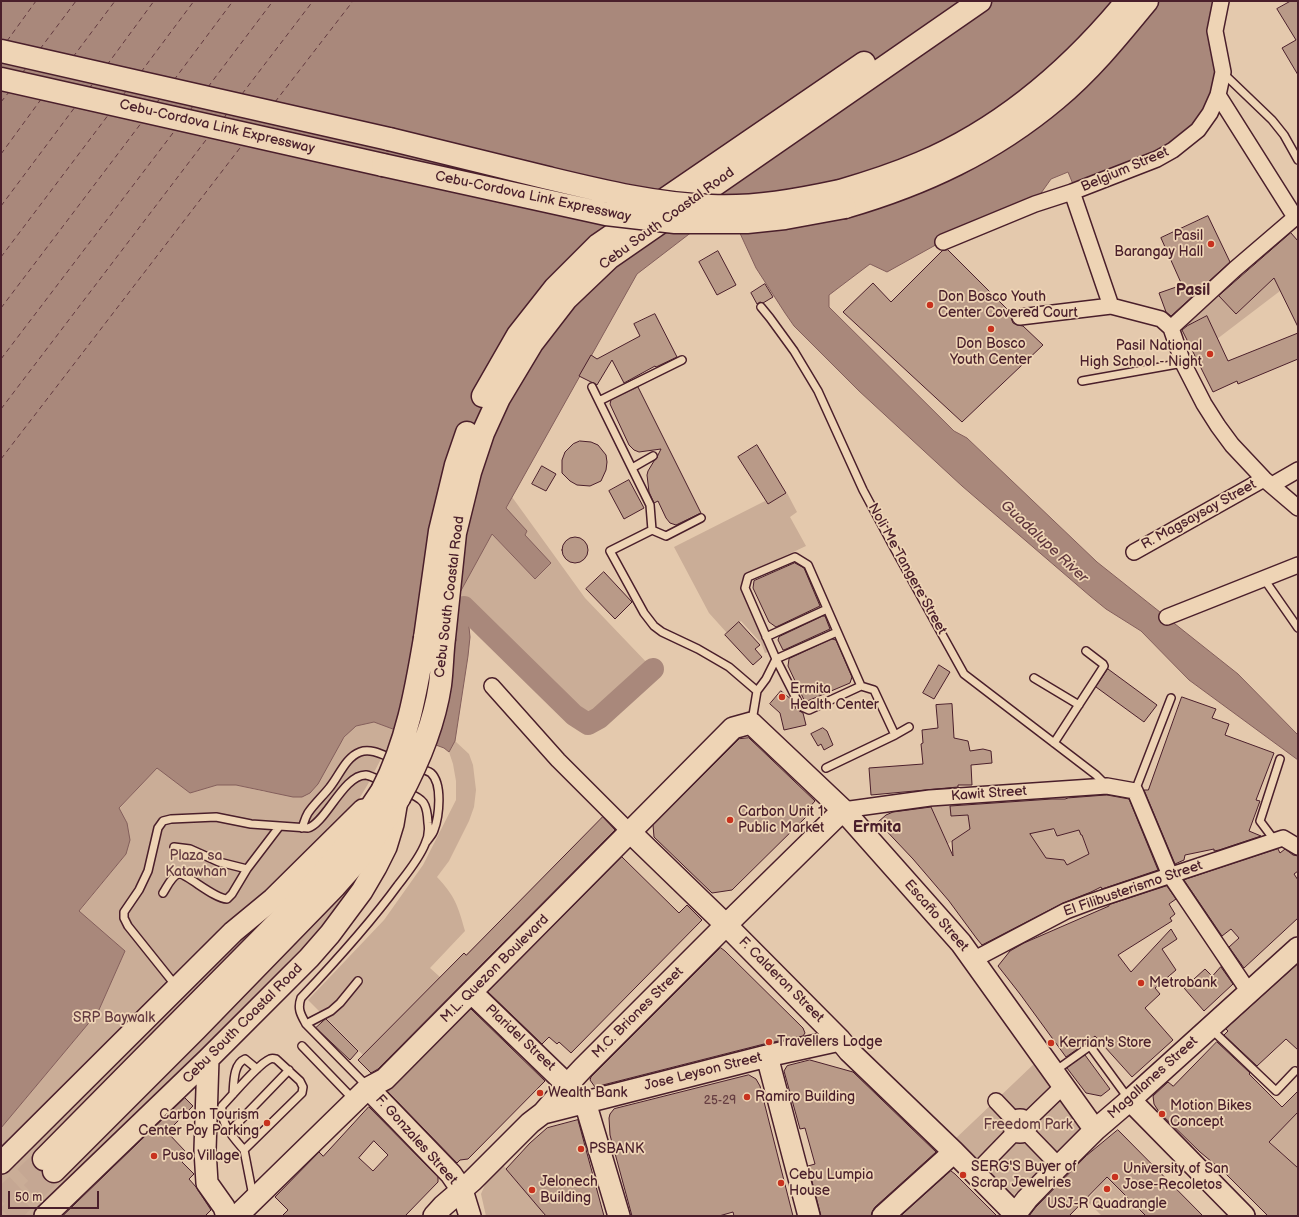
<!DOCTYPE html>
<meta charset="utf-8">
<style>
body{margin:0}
#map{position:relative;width:1299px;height:1217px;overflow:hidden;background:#e4c9ad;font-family:"Balsamiq Sans",sans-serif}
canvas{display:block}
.frame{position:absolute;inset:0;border:2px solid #4a1f2b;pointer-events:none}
.scale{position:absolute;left:8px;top:1191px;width:91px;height:18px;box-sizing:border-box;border:2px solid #4a1f2b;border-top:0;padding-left:5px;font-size:12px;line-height:14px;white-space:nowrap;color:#4a1f2b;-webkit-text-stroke:3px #eed4b5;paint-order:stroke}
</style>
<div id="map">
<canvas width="1299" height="1217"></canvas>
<div class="frame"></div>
<div class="scale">50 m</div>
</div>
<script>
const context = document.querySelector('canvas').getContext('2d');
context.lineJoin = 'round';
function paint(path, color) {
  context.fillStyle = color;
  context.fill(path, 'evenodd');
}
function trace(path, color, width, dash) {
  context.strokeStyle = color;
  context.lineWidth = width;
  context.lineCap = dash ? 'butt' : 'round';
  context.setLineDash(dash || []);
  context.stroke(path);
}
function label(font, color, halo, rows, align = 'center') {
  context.font = font + ' "Balsamiq Sans",sans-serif';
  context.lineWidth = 3.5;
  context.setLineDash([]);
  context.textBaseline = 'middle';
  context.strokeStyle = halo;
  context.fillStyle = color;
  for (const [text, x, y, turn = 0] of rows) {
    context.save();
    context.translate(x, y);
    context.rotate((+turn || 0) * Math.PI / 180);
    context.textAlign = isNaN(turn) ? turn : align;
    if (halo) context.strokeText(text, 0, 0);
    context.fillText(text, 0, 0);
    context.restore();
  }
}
const green = new Path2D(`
 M1274 278 1280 291 1217 339 1207 316 1182 328 1217 293 1236 314Z
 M787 493 797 512 790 517 806 546 744 575 741 588 768 652 765 653 761 643 741 621 727 633 709 613 674 547 765 501 768 504Z
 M512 497 585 598 650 666 587 720 458 596 492 534 535 579 525 535 527 531 506 509Z
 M374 722 396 730 368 784 353 809 1 1153V1128L98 1012 125 951 79 912 126 854 127 823 119 809 157 767 190 793 217 785H236L266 792 310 793C324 776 340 735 356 726 361 724 369 723 374 722Z
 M455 741 469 754 473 765 476 790 474 807 469 821 449 861 437 877C455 896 458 906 465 931L430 968 440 977 363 1055 308 1000 384 920 423 865 456 800V781L453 764 449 752Z
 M930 804H950L951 816 968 815 970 829 948 844Z
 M1029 829H1052L1057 836 1079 830 1082 836 1093 865 1087 868 1081 858 1067 865 1040 858 1032 845Z
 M359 875 357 880 329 918 280 974 66 1188 34 1216H1V1172L231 945 313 877 34 1156Z
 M1035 1063 1085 1127 1044 1165 1012 1197 953 1141Z
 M1235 1108 1281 1129 1298 1111V1169Z
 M503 1165 543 1212V1216H486L481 1194 487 1180Z
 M1106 1177 1145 1216H1102L1087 1201Z`);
const water = new Path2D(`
 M1 1H1218L1220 81 1201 125 1171 148 1075 189 1068 172 1051 179 1034 203 941 242 887 272 870 264 829 295V307L954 431 967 438 1097 562 1238 674 1298 735V760L1189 680 1141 631 1106 609 1090 596 962 486 859 391 794 326 785 313 756 268 727 205 637 274 506 508 527 531 525 535 551 563 535 579 492 534 458 596 464 607 469 627 470 637 468 656 455 741 449 752 444 748 374 722 356 726 344 737 318 784 310 793 302 797H293L236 785H217L190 793 157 768 119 808 127 823 130 840 126 854 79 911 125 951 98 1012 1 1128Z`);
const river = new Path2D(`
 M464 607 574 715 588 724 599 718 653 669`);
const ferry = new Path2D(`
 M7 41 36 1
 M40 49 76 1
 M73 57 115 1
 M107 65 154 1
 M141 72 194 1
 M22 73 27 67
 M174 80 233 1
 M208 87 273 1
 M89 89 93 83
 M242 94 313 1
 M123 95 127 90
 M1 102 9 92
 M275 102 353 1
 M156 104 160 98
 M190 110 194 105
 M224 118 228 112
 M1 154 42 98
 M1 206 75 107
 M1 257 109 114
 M1 308 142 122
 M1 359 176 129
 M1 409 209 136
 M1 459 243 144`);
const building = new Path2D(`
 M1291 1H1298V75L1282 48 1296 40 1277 9Z
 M1208 216 1230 262 1171 316 1166 312 1159 293 1182 285 1161 238Z
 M1291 233 1298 241V327L1274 278 1236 314 1219 296Z
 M948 250 1012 314 1011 318 1013 323 1017 325 1023 326 1043 345 962 422 843 312 873 283 891 302 942 251Z
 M718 251 736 285 717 295 699 262Z
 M765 284 773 297 763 303 760 302 757 304 751 293Z
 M655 314 677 357 656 367 655 366 624 383 612 360 597 385 594 383 591 382 579 376 591 355 597 359 640 336 634 324Z
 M1207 316 1228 361 1298 333V359L1238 384 1237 381 1213 392 1182 330 1187 326Z
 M638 387 701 513 676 525 670 523 666 518 658 501 654 503 649 492 647 475 648 471 654 461 657 458 658 455 661 449 639 452 634 450 629 445 610 404 611 400Z
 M580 441 591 442 598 445 606 455 607 462 606 470 601 481 590 486 577 485 570 481 562 473V460L565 452 573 444Z
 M757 445 786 493 768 504 738 457Z
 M542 466 556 474 546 491 532 484Z
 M629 480 644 508 624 519 609 491Z
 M562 550a13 13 0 1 1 26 0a13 13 0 1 1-26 0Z
 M795 563 804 568 820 606 776 627 769 622 753 588 754 581Z
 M604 572 632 602 615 619 586 589Z
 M823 616H825L830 629 784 650H783L778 640 779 637Z
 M739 622 760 645 755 649 762 657 753 665 725 635Z
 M832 639 836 640 852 677 850 683 805 702 788 666 789 659Z
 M939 665 950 672 934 699 923 693Z
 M1108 669 1157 705 1144 722 1096 687Z
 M781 691 792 700 796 709 803 713 806 725 784 730 780 713 770 704Z
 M1182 697 1216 709 1212 718 1229 724 1225 735 1274 753 1256 800 1260 801 1249 831 1261 836 1219 850 1214 851V849L1185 855 1184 860 1175 864 1144 790H1148Z
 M952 704 954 738 968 741 970 751 983 749 991 751 992 763 971 765 972 785H958V787L871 795 869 768 923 764 921 744 923 743 922 730 938 728 936 705Z
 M823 728 827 731 833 745 824 750 821 744 818 746 811 734Z
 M749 738 815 801 807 810V816L732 890 712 893 654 837 653 825 739 739Z
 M1107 795 1129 799 1158 870 1102 889 1101 887 1091 892 1063 903 982 945 977 939 949 901 913 859 878 822 886 815 893 812 931 807 953 856 952 841 970 829 968 815 951 816 950 806 1052 799H1065L1068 798ZM1054 829 1057 836 1079 830 1081 835H1082L1089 854 1067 865 1064 860 1046 858 1030 834Z
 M603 817 615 830 378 1069 371 1073 358 1060 464 953 466 955Z
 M1278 849 1280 853 1285 849 1293 855 1298 856V871L1294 874 1298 880V918L1244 968 1229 947 1239 938 1231 929 1222 936 1184 880Z
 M622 857 679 913 687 905 702 920 571 1053 559 1042 557 1044 549 1037 542 1044 488 992Z
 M1167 886 1176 899 1169 904 1175 914 1170 918 1172 921 1118 955 1131 972 1171 929 1177 939 1162 949 1176 970 1155 988 1160 994 1145 1008 1173 1040 1132 1077 1095 1036 1089 1041 1066 1057 1020 994 998 966 1010 951 1024 943 1109 906V905Z
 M721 948 725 951 803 1028 805 1033 803 1036 764 1044 595 1087 590 1080 591 1077 719 949Z
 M1298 964V1050L1286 1039 1257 1066 1224 1035 1228 1031 1226 1029Z
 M1221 967 1233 984 1204 1011 1184 988 1205 969 1212 976Z
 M471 1009 545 1081 468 1159 460 1160 457 1163 388 1092Z
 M326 1019 358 1051 350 1060 316 1028Z
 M1217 1042 1250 1073 1249 1074 1282 1107 1298 1091V1112L1269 1142 1298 1168V1216H1268L1224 1172 1200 1152 1159 1112 1154 1104 1153 1096 1168 1082 1173 1086Z
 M1085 1055 1110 1089 1101 1096 1086 1093 1067 1068Z
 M810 1060 853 1072 936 1152 875 1207 872 1212 871 1216H821L808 1166 815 1164 805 1128 800 1129 784 1071 787 1066Z
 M749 1075 756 1079 760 1086 793 1216H734L733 1212 719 1216H632L610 1135 609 1118 610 1114 614 1109Z
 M185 1098 193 1106 167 1132 185 1151 182 1154 186 1158 182 1162 194 1174 189 1179 196 1187 211 1210 205 1216H63Z
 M369 1107 438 1177V1182L405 1216H282L288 1210 275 1197 319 1152 323 1156ZM374 1141 388 1155 373 1171 359 1158Z
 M578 1120 604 1216H546L506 1169 530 1143 547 1128Z
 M1118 1130 1203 1216H1146L1107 1177 1069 1216H1029L1036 1207 1086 1156Z
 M951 1171 955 1174 997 1216H901Z`);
const highwayTunnel = new Path2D(`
 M1 1200 44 1159
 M8 1216 54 1171`);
const lane = new Path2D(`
 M1223 73 1272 120 1284 135 1298 160
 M761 307 770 318 794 351 818 391 863 490 893 546 964 674 1096 775 1107 786
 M1082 381 1183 363
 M592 387 650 505 652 530 666 536 701 518
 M599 401 682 360
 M632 468 653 456
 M652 530 610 551 644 613 654 626 662 632 698 649 729 667 757 691
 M1264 579 1298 628
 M766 637 827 609
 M1034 678 1079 705
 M861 686 808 565 795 557 748 577 745 588 776 659 800 706 809 710 861 686 874 690 895 735
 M752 721 757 691 766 679 776 659 837 632
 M1054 743 1104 666 1103 664 1086 651
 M416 768C420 769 427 770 431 773 443 784 439 817 434 830 433 834 429 838 427 841
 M826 768 895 735 909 727
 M1135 791 1171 698
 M302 828C304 823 305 818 308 813 314 804 323 796 330 787 339 776 346 757 360 752 371 748 383 755 393 759
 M1275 841 1260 821 1280 759
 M174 847 190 849 219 862 247 869 279 827
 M163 893C167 887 171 877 178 874 185 872 214 899 227 899L232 894 247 869
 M176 986 128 926 124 918V912L139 890 148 871 158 828 163 821 171 819 216 817 251 824 308 828C325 824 344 774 366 775 372 776 378 780 383 782
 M306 1024 331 1011 340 1003 358 981
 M1211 1029 1276 1091 1295 1071
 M302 1046 354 1100
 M1055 1071 1090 1046 1128 1098
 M367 1086 306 1024C301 1015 297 1009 301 998 335 962 369 925 398 885 408 872 419 859 425 844 428 838 429 829 428 823 427 803 424 799 406 792
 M233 1094C234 1083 233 1064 245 1059L257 1069
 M229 1132 289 1070
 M244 1150C234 1138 220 1124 222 1106 233 1095 258 1064 270 1059 273 1058 274 1059 276 1059L300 1081 303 1087 302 1093 244 1150 253 1196`);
const street = new Path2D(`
 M1218 95 1295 217
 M1072 192 1111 306
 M943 242 1035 204 1072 192 1157 159 1173 150 1198 130 1210 113 1218 95 1223 72 1215 31 1221 1
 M1020 317 1111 306 1161 319 1171 328 1183 363 1204 404 1218 426 1232 445 1264 479 1298 508
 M1171 328 1235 269 1298 215
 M1272 485 1298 470
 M1134 552 1264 479
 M1167 617 1298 565
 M492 686 558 760 630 832
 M843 810 930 798 1107 786 1135 791 1170 875 1249 992
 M973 960 1066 911 1090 902 1283 838 1298 847
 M996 1101 1014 1120
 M1011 1126a9 9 0 1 1 18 0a9 9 0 1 1-18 0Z
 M1028 1120 1058 1091
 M1027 1133 1059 1166
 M980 1168 1014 1133`);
const secondary = new Path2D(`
 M630 832 726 925 840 1040 849 1051 954 1152 1015 1214
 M471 992 585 1102 619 1216
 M767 1056 809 1216
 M208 1059 205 1150 207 1183 224 1207 227 1216
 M368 1088 451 1174 462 1190 470 1216
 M1130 1100 1244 1216
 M543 1113 767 1056 840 1040
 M1 1163 233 932 273 899 363 810
 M45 1216 208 1059 309 958 330 934 362 891 376 867 386 847 393 824 396 806
 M237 1216 368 1088 385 1079 733 728 751 723 843 810 961 943 1095 1130
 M434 1216 443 1206 472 1181 530 1123 543 1113 568 1084 583 1068 726 925 843 810
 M883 1216 954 1152
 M1014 1216 1027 1199 1059 1166 1095 1130 1130 1100 1298 948`);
const highway = new Path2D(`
 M1 51 389 139
 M1 79 383 165
 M840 191C868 183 895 174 921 163 1003 128 1071 69 1127 1
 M845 207C924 184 993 152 1056 99 1091 70 1119 35 1147 1
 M483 396 518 335 555 288 598 245 864 63
 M425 638 440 531 456 465 467 433
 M444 638 455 533 470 472 483 433 499 398 532 343 566 299 609 258 980 1
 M44 1159 292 908 321 876 344 848 382 791
 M54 1171 195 1030 335 886 358 860 375 837 399 798`);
const highwayBridge = new Path2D(`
 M389 139C442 152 495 165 548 178 602 191 655 204 711 206 755 208 798 200 840 191
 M383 165 606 214 675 222H747L785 218 845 207
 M382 791C407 743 416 691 425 638
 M399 798C418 763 434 725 440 685 442 670 442 654 444 638`);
const markers = [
 [1211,244,4,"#c8321e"],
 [930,305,4,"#c8321e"],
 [991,329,4,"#c8321e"],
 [1210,354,4,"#c8321e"],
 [782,697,4,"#c8321e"],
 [730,820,4,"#c8321e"],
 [1141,983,4,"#c8321e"],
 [769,1042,4,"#c8321e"],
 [1051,1043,4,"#c8321e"],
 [540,1093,4,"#c8321e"],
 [747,1097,4,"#c8321e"],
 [1162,1114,4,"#c8321e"],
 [267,1123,4,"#c8321e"],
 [581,1149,4,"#c8321e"],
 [154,1156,4,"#c8321e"],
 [963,1175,4,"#c8321e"],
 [1115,1177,4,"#c8321e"],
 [781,1183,4,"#c8321e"],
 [1107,1189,4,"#c8321e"],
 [532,1190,4,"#c8321e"]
];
const numberNames = [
 ["25-29",720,1101]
];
const streetNames = [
 ["Cebu-Cordova Link Expressway",217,127,13],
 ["Belgium Street",1125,170,-23],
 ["Cebu-Cordova Link Expressway",533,197,12],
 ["Cebu South Coastal Road",667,219,-36],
 ["R. Magsaysay Street",1199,515,-29],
 ["Noli Me Tangere Street",907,569,61],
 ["Cebu South Coastal Road",450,597,-83],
 ["Kawit Street",989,794,-4],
 ["El Filibusterismo Street",1133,889,-19],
 ["Escaño Street",936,916,49],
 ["M.L. Quezon Boulevard",495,969,-45],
 ["F. Calderon Street",781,980,45],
 ["M.C. Briones Street",638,1013,-45],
 ["Cebu South Coastal Road",243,1024,-45],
 ["Plaridel Street",520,1038,43],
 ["Jose Leyson Street",703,1072,-14],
 ["Magallanes Street",1153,1078,-42],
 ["F. Gonzales Street",416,1140,48]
];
const poiNames = [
 ["Pasil",1203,236,"right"],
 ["Barangay Hall",1203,252,"right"],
 ["Don Bosco Youth",938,297],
 ["Center Covered Court",938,313],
 ["Don Bosco",991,344,"center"],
 ["Youth Center",991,360,"center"],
 ["Pasil National",1202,346,"right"],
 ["High School - Night",1202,362,"right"],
 ["Ermita",790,689],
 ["Health Center",790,705],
 ["Carbon Unit 1",738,812],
 ["Public Market",738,828],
 ["Metrobank",1149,983],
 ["Travellers Lodge",777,1042],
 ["Kerrian's Store",1059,1043],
 ["Wealth Bank",548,1093],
 ["Ramiro Building",755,1097],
 ["Motion Bikes",1170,1106],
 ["Concept",1170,1122],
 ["Carbon Tourism",259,1115,"right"],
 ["Center Pay Parking",259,1131,"right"],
 ["PSBANK",589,1149],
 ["Puso Village",162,1156],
 ["SERG'S Buyer of",971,1167],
 ["Scrap Jewelries",971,1183],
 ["University of San",1123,1169],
 ["Jose-Recoletos",1123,1185],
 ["Cebu Lumpia",789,1175],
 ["House",789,1191],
 ["Jelonech",540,1182],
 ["Building",540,1198],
 ["USJ-R Quadrangle",1107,1204,"center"]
];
const parkNames = [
 ["Plaza sa",196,856],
 ["Katawhan",196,872],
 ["SRP Baywalk",114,1018],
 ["Freedom Park",1028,1125]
];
const waterNames = [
 ["Guadalupe River",1044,542,43]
];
const quarterNames = [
 ["Pasil",1193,291],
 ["Ermita",877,828]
];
paint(green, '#caad97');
paint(water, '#a9887b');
trace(water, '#835e5b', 1);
trace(river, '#a9887b', 22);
trace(ferry, '#62393f', 1, [5, 4]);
paint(building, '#b99a88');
trace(building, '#4a1f2b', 1);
trace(highwayTunnel, '#c5a793', 22, [22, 11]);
trace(lane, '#4a1f2b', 10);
trace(street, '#4a1f2b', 18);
trace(secondary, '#4a1f2b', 24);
trace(highway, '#4a1f2b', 25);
trace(lane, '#eed4b5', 7);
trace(street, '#eed4b5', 15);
trace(secondary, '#eed4b5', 21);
trace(highway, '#eed4b5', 22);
trace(highwayBridge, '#4a1f2b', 25, []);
trace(highwayBridge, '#eed4b5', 22);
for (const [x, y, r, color] of markers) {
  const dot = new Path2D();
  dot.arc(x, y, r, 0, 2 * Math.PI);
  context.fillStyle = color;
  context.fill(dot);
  trace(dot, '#eed4b5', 1.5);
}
label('12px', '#663e42', null, numberNames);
label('14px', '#4a1f2b', '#eed4b5', streetNames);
label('14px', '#4a1f2b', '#eed4b5', poiNames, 'left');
label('14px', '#643b41', '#eed4b5', parkNames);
label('italic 15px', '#62393f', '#eed4b5', waterNames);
label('bold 16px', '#4a1f2b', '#eed4b5', quarterNames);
</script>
